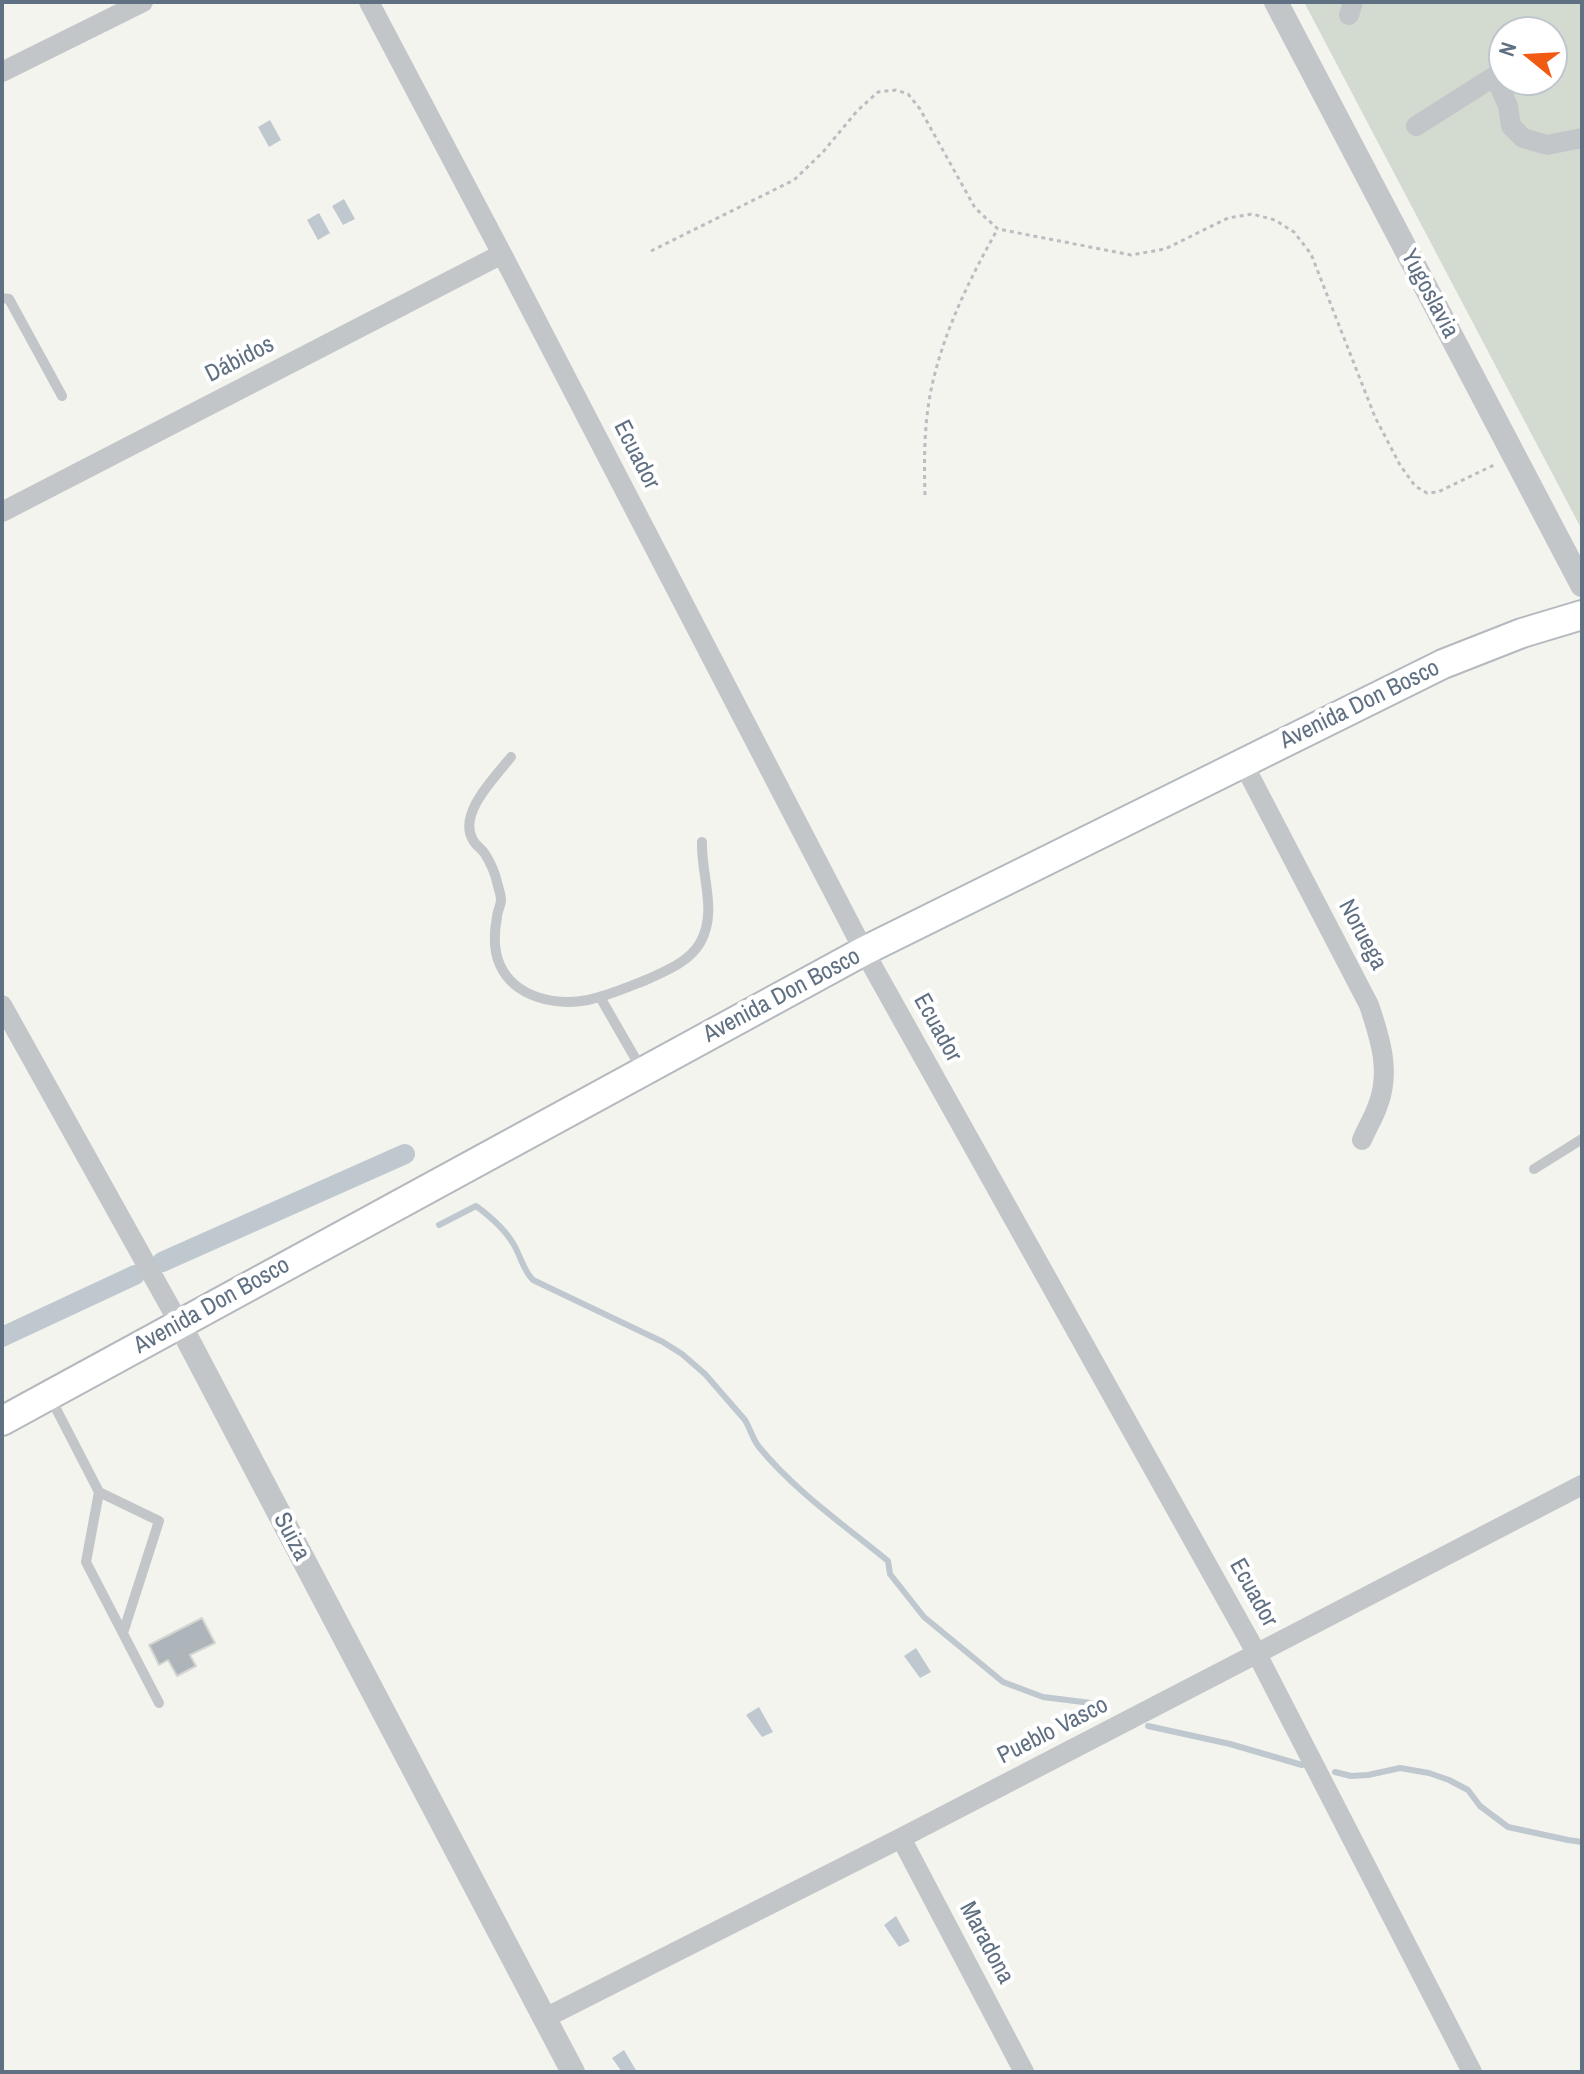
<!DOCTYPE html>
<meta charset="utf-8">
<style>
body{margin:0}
#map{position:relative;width:1584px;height:2074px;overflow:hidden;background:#f4f4ef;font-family:"Archivo Narrow",sans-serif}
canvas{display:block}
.frame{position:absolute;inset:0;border:4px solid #607083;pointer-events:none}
.north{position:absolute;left:1488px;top:16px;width:80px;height:80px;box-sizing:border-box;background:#fff;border:2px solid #bfc6cd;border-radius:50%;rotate:288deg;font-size:22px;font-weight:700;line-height:32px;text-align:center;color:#607083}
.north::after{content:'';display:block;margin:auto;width:28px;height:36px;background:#f05a13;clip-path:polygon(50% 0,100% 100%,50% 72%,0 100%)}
</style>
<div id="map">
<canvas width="1584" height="2074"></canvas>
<div class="frame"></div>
<div class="north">N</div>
</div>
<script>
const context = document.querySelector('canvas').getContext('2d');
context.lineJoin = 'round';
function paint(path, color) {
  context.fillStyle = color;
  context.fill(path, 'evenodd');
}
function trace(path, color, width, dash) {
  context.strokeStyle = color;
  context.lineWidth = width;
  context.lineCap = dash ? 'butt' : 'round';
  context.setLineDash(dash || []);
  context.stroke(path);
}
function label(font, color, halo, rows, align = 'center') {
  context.font = font + ' "Archivo Narrow",sans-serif';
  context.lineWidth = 8;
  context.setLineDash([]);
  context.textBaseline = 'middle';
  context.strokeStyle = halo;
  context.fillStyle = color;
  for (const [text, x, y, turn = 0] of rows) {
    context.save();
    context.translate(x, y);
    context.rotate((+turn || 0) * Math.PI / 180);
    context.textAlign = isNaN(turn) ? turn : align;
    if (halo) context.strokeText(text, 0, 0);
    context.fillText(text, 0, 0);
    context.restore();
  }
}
const green = new Path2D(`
 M1304 2H1582V530ZM1504 32H1552V80H1504Z`);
const water = new Path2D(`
 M270 120 281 140 269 147 258 127Z
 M344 199 355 219 343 225 332 206Z
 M319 213 330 233 318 240 307 220Z
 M916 1648 931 1672 920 1678 904 1656Z
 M759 1707 773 1732 762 1737 746 1715Z
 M896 1916 910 1941 899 1947 884 1925Z
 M624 2050 637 2072H622L612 2058Z`);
const stream = new Path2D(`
 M439 1225 476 1206C491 1217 505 1229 514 1245 521 1257 523 1270 533 1280L663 1342 682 1354 705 1374 745 1420C750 1428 753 1440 759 1447 795 1491 844 1525 888 1561L890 1574 924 1617 1003 1682 1043 1697 1099 1704
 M1148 1726 1230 1744 1302 1765
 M1335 1772 1351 1776 1368 1775 1400 1768 1429 1773 1449 1780 1468 1790 1480 1806 1508 1827 1568 1840 1582 1842`);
const canal = new Path2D(`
 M162 1262 405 1154
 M2 1337 135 1275`);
const building = new Path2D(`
 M202 1618 215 1643 190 1655 196 1666 177 1676 168 1660 159 1665 149 1645Z`);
const path = new Path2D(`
 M651 251 794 180 823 152 857 111 878 92 896 90 908 94 920 109 975 208 998 229 1131 255 1165 249 1228 218 1252 214 1275 220 1294 232 1311 254 1375 417 1400 465 1415 486 1427 493 1438 492 1496 464
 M925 495C924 460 924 425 931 390 943 333 969 280 997 230`);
const service = new Path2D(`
 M2 298 9 299 62 396
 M511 757C496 776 457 814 473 840 476 846 482 849 485 854 490 862 495 873 497 882 498 887 501 894 501 900 501 905 497 912 497 917 494 933 493 950 500 965 515 998 556 1006 588 1000 608 996 628 987 646 980 665 971 688 963 700 943 718 912 701 876 702 842
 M600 997 642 1070
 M1534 1169 1582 1139
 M50 1397 99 1492 86 1562 159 1703
 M99 1492 159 1521 123 1633`);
const minor = new Path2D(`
 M369 2 502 254 864 951 1257 1654 1472 2072
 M1349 15 1353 2
 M2 72 143 2
 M1416 126 1495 76 1508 106 1511 126 1523 138 1547 145 1582 138
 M2 512 502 254
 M1243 763 1369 1005C1380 1038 1391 1071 1378 1105 1374 1117 1367 1128 1362 1140
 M2 1005 179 1323
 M901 1838 1024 2072
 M545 2018 901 1838 1582 1485`);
const tertiary = new Path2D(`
 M1276 2 1582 585
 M179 1323 573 2072`);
const secondary = new Path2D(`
 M2 1421 864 951 1443 664 1522 633 1582 615`);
const streetNames = [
 ["Yugoslavia",1429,294,62],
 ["Dábidos",240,360,-27],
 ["Ecuador",636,455,63],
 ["Avenida Don Bosco",1360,705,-26],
 ["Noruega",1362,935,62],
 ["Avenida Don Bosco",782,996,-28],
 ["Ecuador",937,1028,61],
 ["Avenida Don Bosco",212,1306,-29],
 ["Suiza",291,1537,62],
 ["Ecuador",1253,1593,61],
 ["Pueblo Vasco",1053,1731,-27],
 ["Maradona",986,1943,62]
];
paint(green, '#d3dbd0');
paint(water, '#bec8ce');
trace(stream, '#bec8ce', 6);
trace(canal, '#bec8ce', 20);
paint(building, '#adb4ba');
trace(building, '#d5d5d2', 2);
trace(secondary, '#b4b9be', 32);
trace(path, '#bcbdc0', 3, [4, 4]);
trace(service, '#c2c6c9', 10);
trace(minor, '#c2c6c9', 20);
trace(tertiary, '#c2c6c9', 24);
trace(secondary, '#fff', 28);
label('24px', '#607083', '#fff', streetNames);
</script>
